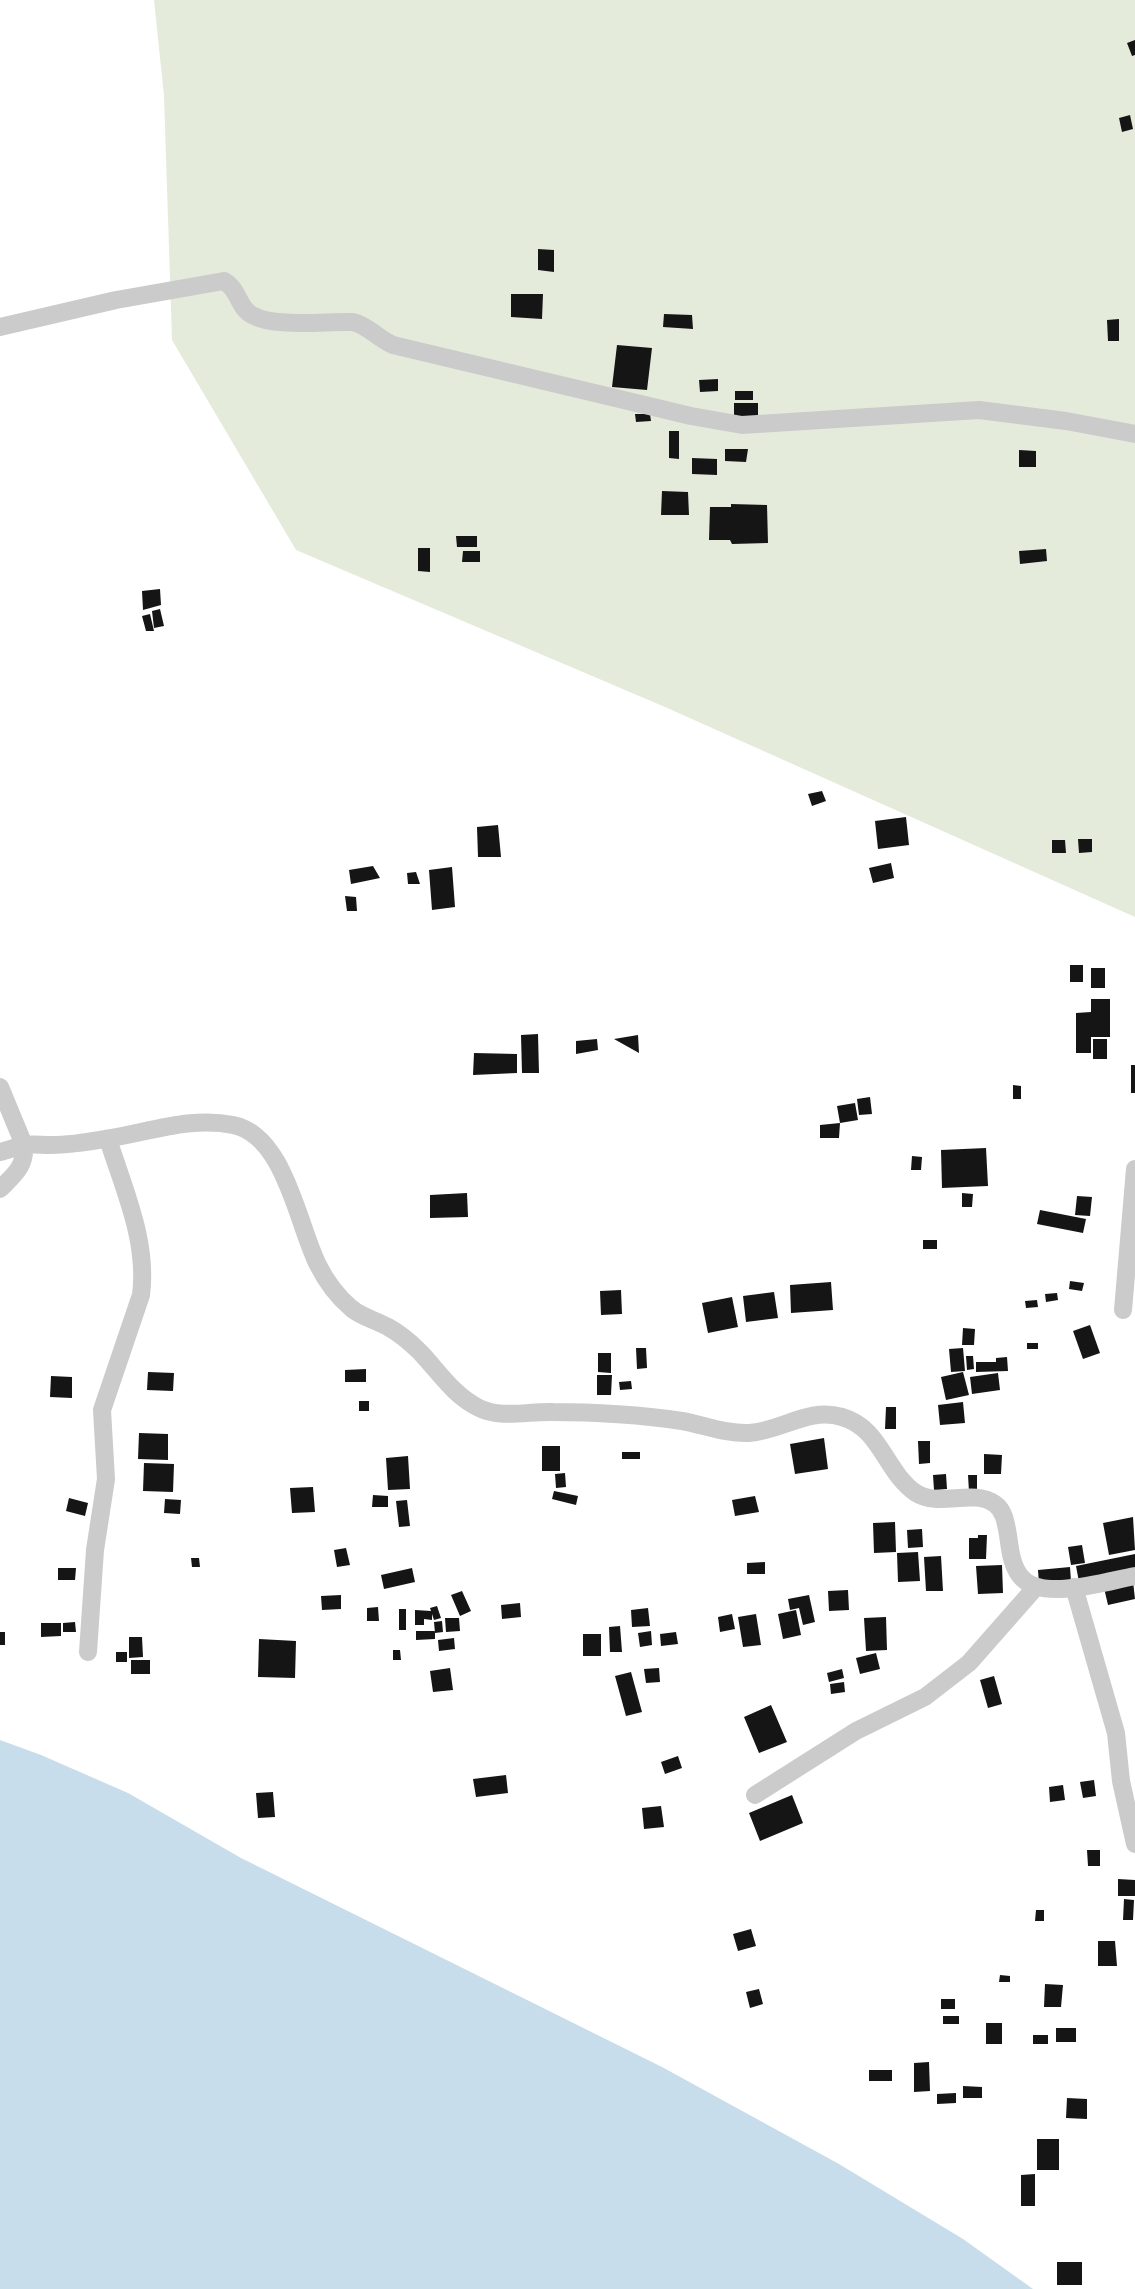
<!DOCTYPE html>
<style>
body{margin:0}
canvas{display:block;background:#fff}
</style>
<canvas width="1135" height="2289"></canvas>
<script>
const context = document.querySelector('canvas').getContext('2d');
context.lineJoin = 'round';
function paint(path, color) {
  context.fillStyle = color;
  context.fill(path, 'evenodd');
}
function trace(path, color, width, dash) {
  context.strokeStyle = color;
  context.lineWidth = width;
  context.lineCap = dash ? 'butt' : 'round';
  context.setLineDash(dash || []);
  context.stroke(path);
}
const green = new Path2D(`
 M154 0H1135V917L665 707 296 550 172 340 164 96Z`);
const water = new Path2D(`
 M0 1740 41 1755 128 1793 241 1858 662 2067 839 2164 963 2239 1033 2289H0Z`);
const building = new Path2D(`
 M1135 40V55L1132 56 1127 43Z
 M1130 115 1133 129 1122 132 1119 118Z
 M538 249 554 250V272L538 270Z
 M511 294H543L542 319 511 317Z
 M664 314 692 315 693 329 663 327Z
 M1119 319V341H1108L1107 320Z
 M617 345 652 348 647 390 612 387Z
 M718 379V391L700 392 699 380Z
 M735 391H753V400H735Z
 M734 403H758V420L734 419Z
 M635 414H650L651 421 636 422Z
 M669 431H679V459L669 458Z
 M725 449H748L746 462 725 461Z
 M1019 450 1036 451V467H1019Z
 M692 458 717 459V475L692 474Z
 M662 491 688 492 689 515H661Z
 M731 504 767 505 768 543 732 544 730 540H709L710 507H731Z
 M456 536H477V547H457Z
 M418 548H430V572L418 571Z
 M1046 549 1047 561 1020 564 1019 551Z
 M463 551H480V562H462Z
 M160 589 161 605 143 610 142 591Z
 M160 609 164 626 154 628 152 611Z
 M150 614 154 631H146L142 616Z
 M822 791 826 801 812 806 808 794Z
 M906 817 909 845 878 849 875 821Z
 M498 825 501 857H478L477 827Z
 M1078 839H1092V852L1079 853Z
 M1052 840H1065L1066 853H1052Z
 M891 863 894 878 873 883 869 868Z
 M373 866 380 878 351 884 349 870Z
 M452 867 455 907 432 910 429 870Z
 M416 872 420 884H408L407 873Z
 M345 896 356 897 357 911H347Z
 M1070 965H1083V982H1070Z
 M1091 968H1105V988H1091Z
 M1091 999H1110V1037H1091V1053H1076V1013L1091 1012Z
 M538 1034 539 1073H522L521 1035Z
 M638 1035 639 1053 614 1039Z
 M597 1039 598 1050 576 1054V1041Z
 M1093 1039H1107V1059H1093Z
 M474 1053 517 1054V1073L473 1075Z
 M1131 1065H1135V1093H1131Z
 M1013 1085 1021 1086V1099H1013Z
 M870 1097 872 1114 859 1115 857 1099Z
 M855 1103 858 1120 840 1123 837 1106Z
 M840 1123 839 1138H820V1125Z
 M986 1148 988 1186 942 1188 941 1150Z
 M912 1156 922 1157 921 1170H911Z
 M467 1193 468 1217 430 1218V1195Z
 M962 1193 973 1194 972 1207H962Z
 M1077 1196 1092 1197 1090 1216 1075 1215Z
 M1040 1210 1086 1219 1083 1233 1037 1224Z
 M923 1240H937V1249H923Z
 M1070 1281 1084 1283 1082 1291 1069 1289Z
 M831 1282 833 1310 791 1313 790 1285Z
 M621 1290 622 1314 601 1315 600 1291Z
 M774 1292 778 1318 746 1322 743 1296Z
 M1057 1293 1058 1300 1046 1302 1045 1294Z
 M732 1297 738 1327 708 1333 702 1303Z
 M1037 1300 1038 1307 1026 1308 1025 1301Z
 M1090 1325 1100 1353 1083 1359 1073 1331Z
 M963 1328 975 1329 974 1345H962Z
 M1027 1343H1038V1349H1027Z
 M636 1348H646L647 1368 637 1369Z
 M963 1348 965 1371 951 1372 949 1349Z
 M598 1353H611V1373L598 1372Z
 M966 1356H973L974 1369 967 1370Z
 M1007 1357 1008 1371 976 1372V1362H996V1358Z
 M366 1369V1382H345V1370Z
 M148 1372 174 1373 173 1391 147 1390Z
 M963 1372 969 1395 946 1400 941 1377Z
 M998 1373 1000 1390 972 1394 970 1377Z
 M597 1375H612L611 1395H597Z
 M51 1376 72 1377V1398L50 1397Z
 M631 1381 632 1389 620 1390 619 1382Z
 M359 1401H369V1411H359Z
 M963 1402 965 1423 940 1425 938 1405Z
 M886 1407H896V1429H885Z
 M139 1433 168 1434V1460L138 1459Z
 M824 1438 828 1469 795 1474 790 1444Z
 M918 1441H930V1463L919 1464Z
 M542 1446H560V1471H542Z
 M622 1452H640V1459H622Z
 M984 1454 1002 1455 1001 1474H984Z
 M408 1456 410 1489 388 1490 386 1458Z
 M144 1463 174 1464 173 1492 143 1491Z
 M565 1473 566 1487 556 1488 555 1474Z
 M946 1474 947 1489 934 1490 933 1475Z
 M968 1475H977V1491L969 1492Z
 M313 1487 315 1512 292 1513 290 1488Z
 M554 1491 578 1496 576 1505 552 1499Z
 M373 1495 388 1496V1507H372Z
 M755 1496 759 1512 735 1516 732 1500Z
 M69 1498 88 1503 85 1516 66 1511Z
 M165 1499 181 1500 180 1514 164 1513Z
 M407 1500 410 1526 399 1527 396 1501Z
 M1133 1517 1135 1550 1109 1555 1103 1523Z
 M895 1522 896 1552 874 1553 873 1523Z
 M922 1529 923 1547 908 1548 907 1530Z
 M978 1535H987L986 1559H969V1538H978Z
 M1082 1545 1085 1563 1071 1565 1068 1547Z
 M346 1548 350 1565 337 1567 334 1550Z
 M918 1552 920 1581 898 1582 897 1553Z
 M1135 1554V1570L1079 1582 1076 1566Z
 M941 1556 943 1591H926L924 1557Z
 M191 1558H199L200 1567H192Z
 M765 1562V1574H747V1563Z
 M1002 1565 1003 1593 978 1594 976 1566Z
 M1070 1567 1071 1581 1039 1584 1038 1570Z
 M58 1568H76L75 1580H58Z
 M412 1568 415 1582 384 1589 381 1575Z
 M1133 1581 1135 1599 1108 1605 1104 1588Z
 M848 1590 849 1610 829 1611 828 1591Z
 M462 1591 471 1611 460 1616 451 1595Z
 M341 1595V1609L322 1610 321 1596Z
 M809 1595 815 1622 803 1625 799 1608 790 1610 788 1599Z
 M520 1603 521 1617 502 1619 501 1605Z
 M437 1606 441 1618 434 1620 432 1614V1620L424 1619V1625H415V1610L431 1611 430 1608Z
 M378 1607 379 1621H367V1608Z
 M648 1608 650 1626 632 1627 631 1610Z
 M399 1609H406V1630H399Z
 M796 1610 801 1635 783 1639 778 1614Z
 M732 1614 735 1629 720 1632 718 1617Z
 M756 1614 761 1645 743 1647 738 1617Z
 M886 1617 887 1650 866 1651 864 1618Z
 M445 1618H459L460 1631 446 1632Z
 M442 1621 443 1632 435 1633 434 1622Z
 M75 1622 76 1632H63V1623Z
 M41 1623H61V1636L41 1637Z
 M620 1626 622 1652H610L609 1627Z
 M416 1631H435V1639L416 1640Z
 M651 1631 652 1645 640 1647 638 1633Z
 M0 1632H5V1645H0Z
 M676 1632 678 1644 661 1646 660 1634Z
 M583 1634H601V1656H583Z
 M129 1637H142L143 1657 129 1658Z
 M454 1638 455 1649 439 1651 438 1640Z
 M259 1639 296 1641 295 1678 258 1677Z
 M393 1650H400L401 1660H393Z
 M116 1652H127V1662H116Z
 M876 1653 880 1669 860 1674 856 1658Z
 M131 1660H150V1674H131Z
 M450 1668 453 1690 433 1692 430 1671Z
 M659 1668 660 1682 646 1683 644 1669Z
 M842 1669 844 1678 829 1682 827 1673Z
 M631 1672 642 1712 626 1716 615 1676Z
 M994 1676 1002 1704 988 1708 980 1680Z
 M844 1682 845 1692 831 1694 830 1684Z
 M771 1705 787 1742 759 1753 744 1717Z
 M678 1756 682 1768 665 1774 661 1762Z
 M506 1775 508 1793 476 1797 473 1779Z
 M1094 1780 1096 1796 1083 1798 1080 1782Z
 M1063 1785 1065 1800 1050 1802 1049 1787Z
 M273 1792 275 1817 258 1818 256 1793Z
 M792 1795 803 1823 760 1841 749 1813Z
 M661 1806 664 1827 644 1829 642 1808Z
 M1087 1850H1100V1866H1088Z
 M1118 1879 1135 1880V1896H1118Z
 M1124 1899 1134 1900 1133 1920H1123Z
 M1036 1910H1044V1921H1035Z
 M751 1929 756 1946 738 1951 733 1934Z
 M1098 1941H1115L1117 1966H1098Z
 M1000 1975 1010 1976V1982H999Z
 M1045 1984 1063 1985 1061 2007H1044Z
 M759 1989 763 2004 750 2008 746 1992Z
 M941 1999H955V2009H941Z
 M943 2016H959V2024H943Z
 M986 2023H1002V2044H986Z
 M1056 2028H1076V2042H1056Z
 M1033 2035H1048V2044H1033Z
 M929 2062 930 2091 914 2092V2063Z
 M869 2070H892V2081H869Z
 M963 2086 982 2087V2098H963Z
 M956 2093V2103L937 2104V2094Z
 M1067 2098 1087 2099V2119L1066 2118Z
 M1037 2139H1059V2170H1037Z
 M1035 2174V2206H1021V2175Z
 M1057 2262H1082V2285H1057Z`);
const street = new Path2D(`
 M0 327 116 300 224 281C239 289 238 308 252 315 274 328 327 321 353 322 369 326 377 338 393 345L691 416 742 425 979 410 1066 421 1135 434
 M0 1087 24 1145C33 1144 41 1145 51 1145 69 1145 88 1142 105 1139 147 1133 190 1116 233 1125 285 1135 298 1226 318 1265 326 1281 338 1297 351 1308 361 1317 376 1320 388 1327 399 1333 411 1343 420 1352 439 1372 453 1395 479 1408 501 1419 529 1411 553 1412 591 1412 645 1415 682 1421 704 1425 726 1434 749 1433 782 1431 808 1407 842 1417 881 1428 885 1472 916 1493 939 1508 973 1488 995 1504 1005 1511 1006 1525 1008 1535 1010 1550 1012 1569 1023 1579 1045 1601 1107 1581 1135 1576
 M0 1152 24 1145C26 1166 14 1175 0 1189
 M1123 1310 1135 1169
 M1074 1587 1116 1733 1121 1781 1135 1844
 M88 1652 95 1550 106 1479 102 1410 141 1295C148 1241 124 1190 108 1139
 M755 1795 856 1731 925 1697 969 1663 1035 1588`);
paint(green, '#e4ebdb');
paint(water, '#c7ddeb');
paint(building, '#151515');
trace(street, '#cbcbcb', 18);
</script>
